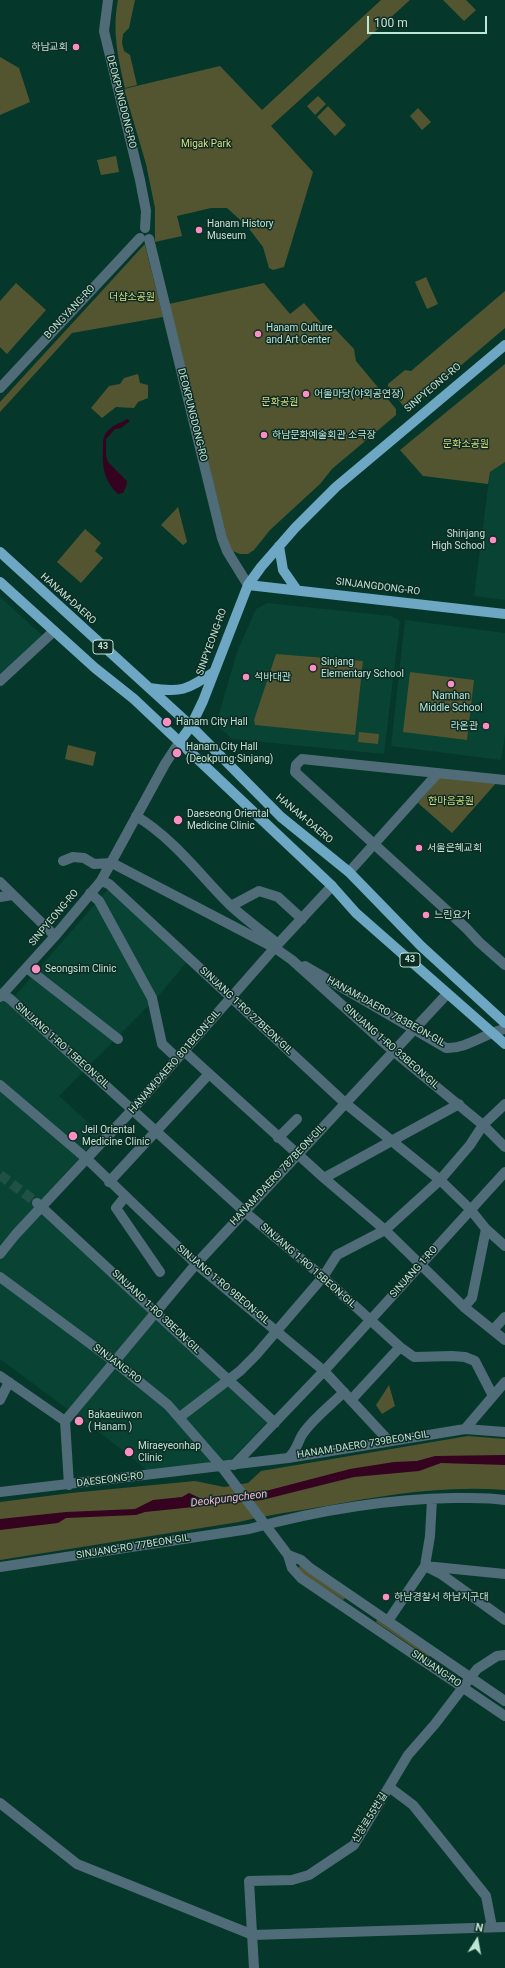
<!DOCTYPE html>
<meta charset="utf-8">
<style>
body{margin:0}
#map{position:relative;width:505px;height:1968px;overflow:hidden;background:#05382b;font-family:Roboto,sans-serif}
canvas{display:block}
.north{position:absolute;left:457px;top:1920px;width:40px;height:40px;-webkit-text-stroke:3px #0f2b23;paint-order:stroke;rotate:11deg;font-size:11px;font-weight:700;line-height:16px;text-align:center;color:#bce5d5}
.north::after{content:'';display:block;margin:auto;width:14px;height:18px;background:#bce5d5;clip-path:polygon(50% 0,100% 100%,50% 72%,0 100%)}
.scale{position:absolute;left:367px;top:16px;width:120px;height:18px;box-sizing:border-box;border:2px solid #bce5d5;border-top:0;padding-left:5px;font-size:12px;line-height:14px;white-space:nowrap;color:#bce5d5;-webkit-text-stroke:3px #0f2b23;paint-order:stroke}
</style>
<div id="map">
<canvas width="505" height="1968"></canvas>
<div class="north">N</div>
<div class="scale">100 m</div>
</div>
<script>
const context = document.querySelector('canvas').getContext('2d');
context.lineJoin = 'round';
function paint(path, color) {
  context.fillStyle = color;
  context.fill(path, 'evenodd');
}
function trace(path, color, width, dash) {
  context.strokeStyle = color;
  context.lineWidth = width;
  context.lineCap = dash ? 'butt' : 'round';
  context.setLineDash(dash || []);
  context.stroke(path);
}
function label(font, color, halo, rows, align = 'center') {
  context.font = font + ' Roboto,"Noto Sans KR",sans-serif';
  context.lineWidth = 3;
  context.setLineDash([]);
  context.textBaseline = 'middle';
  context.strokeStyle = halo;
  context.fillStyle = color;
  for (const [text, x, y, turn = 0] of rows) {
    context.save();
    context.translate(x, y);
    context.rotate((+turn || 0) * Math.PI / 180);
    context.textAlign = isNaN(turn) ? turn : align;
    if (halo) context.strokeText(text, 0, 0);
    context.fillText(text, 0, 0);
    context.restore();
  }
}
const built = new Path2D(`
 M505 462V600L474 596 490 472Z
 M0 597 42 635 0 678Z
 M267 603 391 616 400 621 384 754 232 739 216 724 237 652 256 609Z
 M405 620 505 633V735L501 760 391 746Z
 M110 887 190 958 160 994 59 1096 101 1134 41 1200 268 1421 222 1469 153 1475 112 1442 0 1359V986L14 997Z`);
const green = new Path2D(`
 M118 0H135L129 28 123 34 122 43 124 51 130 55 137 85 125 88C118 58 112 31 118 0Z
 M381 0H410L271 126 313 172 284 267 273 270 269 268 263 247 247 226 227 208H211L177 216 182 236 155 242V208L146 164 124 89 220 66 262 110Z
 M443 0H466L476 10 464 21Z
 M0 57 19 68 30 102 0 115Z
 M318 96 326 104 315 115 307 106Z
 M328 106 346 125 335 136 317 117Z
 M418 108 431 122 422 130 410 116Z
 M116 156 119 172 101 175 97 160Z
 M144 245H145L163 317 72 333 0 412V402Z
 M426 277 438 304 427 309 415 282Z
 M16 283 46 310 7 354 0 347V301Z
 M264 283 290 314 304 303 330 333 335 329 354 349 356 361 396 409V415L332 469 320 484 270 530 254 550 248 554H240L230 550 169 304Z
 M505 291V328L412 407 408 409 404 407 388 386V384L405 370 411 371Z
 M505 364V462L490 472 488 484 423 476 400 450Z
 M138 374 140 383 148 385V398L138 402 134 408 116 407 102 418 91 408 109 386 120 384 124 378Z
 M178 507 187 542 183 545 161 525Z
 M85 529 101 543 95 551 103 558 81 583 57 562Z
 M276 654 363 661 355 735 255 725 254 720Z
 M410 672 474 680 467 740 403 732Z
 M359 732 379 734 378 744 358 742Z
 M68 745 96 752 93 766 65 759Z
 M440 777 497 782 452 833 418 803Z
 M389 1385 395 1406 382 1414 376 1405Z
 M468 1436 505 1439V1490C446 1485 384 1495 326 1506 296 1511 267 1515 239 1522L0 1560V1502L71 1493 195 1481 224 1487 248 1483 261 1471Z
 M300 1566H301L345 1598 343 1600 303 1574 298 1568Z
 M377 1620 430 1655V1656L428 1657 376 1622Z`);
const water = new Path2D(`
 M127 419 130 421 121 428 115 429 106 439V456L108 462 127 481 126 487 123 493 118 494C104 481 102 466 103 448 103 442 103 437 106 433 112 425 119 424 127 419Z
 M505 1455V1465L441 1463 419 1471 354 1477 262 1500 145 1512 136 1515 66 1518 58 1523 0 1530V1519L66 1512 135 1509 153 1500 182 1497 189 1493 202 1499 258 1493 350 1469 394 1462 417 1461 435 1456Z`);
const minorTunnel = new Path2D(`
 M0 1175 36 1202`);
const minor = new Path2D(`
 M108 0 104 31 140 180 146 211 145 228
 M149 239 222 538 227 551 248 585
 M0 388 140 238
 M0 681 54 631
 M505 780 302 759 296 765 295 772 466 928 479 942 505 965
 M136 816C173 838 200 875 230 905 245 919 262 931 278 944
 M63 861 73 857 84 858 94 864 112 863 275 948 292 960 393 1051 483 1125 505 1147
 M349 872 438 773
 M101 881 109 884 345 1103 440 1180 470 1209 486 1229 505 1246
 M0 882 55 936
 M90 893 99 901 152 998 162 1044 177 1058
 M0 897 12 895
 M231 906 259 891 278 897 302 919
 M305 966 446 1048C467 1049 485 1033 505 1029
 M27 968 118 1039
 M0 994 9 998 245 1212 323 1277 400 1347 414 1357 452 1356 465 1357 475 1361 493 1396
 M0 997 55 936 101 881 165 764 180 741
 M184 1051 324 1178 385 1230 464 1307 505 1340
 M0 1085 87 1159 196 1264 324 1371 388 1440
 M278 1138 297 1119
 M324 1178 459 1104
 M109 1182 208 1075
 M125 1197 116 1208 160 1272
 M37 1203 275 1423
 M0 1254 16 1234 133 1109 278 944 332 886
 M0 1277 115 1362 168 1405 221 1466 288 1555 292 1568 301 1578 505 1716
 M464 1307 472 1298 486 1229
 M493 1330 505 1317
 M0 1376 65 1421 69 1485
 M0 1400 9 1382
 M351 1400 400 1347
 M180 1417 240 1371 256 1355 323 1277 337 1255 385 1230 440 1180 470 1145 483 1125 505 1104
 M65 1421 196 1264 447 994
 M465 1429 505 1382
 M288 1458C298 1450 297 1441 304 1432 315 1417 331 1405 344 1392
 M234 1465 324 1371 505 1172
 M0 1492 288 1458 465 1429 505 1432
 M432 1499 430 1536 425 1566 441 1574 505 1620
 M288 1555 301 1560 310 1568 505 1701
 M0 1567 249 1529C316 1511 384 1499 453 1498 470 1498 488 1497 505 1500
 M388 1621 425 1566 505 1574
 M389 1787 413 1805 486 1896 492 1927
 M0 1803 77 1864 253 1935 505 1927
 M254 1968 249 1881 292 1880 309 1875 354 1845 408 1755 435 1724 477 1669 497 1656 505 1655`);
const major = new Path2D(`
 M279 546 283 570 297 590
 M0 552 191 726 281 817 349 872 421 946 505 1023
 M0 582 95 668 134 699 332 886 356 913 505 1044
 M248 585 505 614
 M149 688C182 693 186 690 214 672
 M180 741 191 726 203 701 248 585 261 567 295 528 336 487 505 345`);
const markers = [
 [76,47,4,"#fb8fc4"],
 [199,230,4,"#fb8fc4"],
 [258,334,4,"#fb8fc4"],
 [306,394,4,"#fb8fc4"],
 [264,435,4,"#fb8fc4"],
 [493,540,4,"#fb8fc4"],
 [313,668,4,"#fb8fc4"],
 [246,677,4,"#fb8fc4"],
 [451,684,4,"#fb8fc4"],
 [167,722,5,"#fb8fc4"],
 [486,726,4,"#fb8fc4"],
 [177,753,5,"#fb8fc4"],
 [178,820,5,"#fb8fc4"],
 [419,848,4,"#fb8fc4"],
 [426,915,4,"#fb8fc4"],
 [36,969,5,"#fb8fc4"],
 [73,1136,5,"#fb8fc4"],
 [79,1421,5,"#fb8fc4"],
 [129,1452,5,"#fb8fc4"],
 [386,1597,4,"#fb8fc4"]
];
const shields = [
 [103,647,20],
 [410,960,20]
];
const shieldNames = [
 ["43",103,647],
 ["43",410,960]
];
const poiNames = [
 ["하남교회",68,47,"right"],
 ["Hanam History",207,224],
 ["Museum",207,236],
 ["Hanam Culture",266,328],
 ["and Art Center",266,340],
 ["어울마당(야외공연장)",314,394],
 ["하남문화예술회관 소극장",272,435],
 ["Shinjang",485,534,"right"],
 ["High School",485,546,"right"],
 ["Sinjang",321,662],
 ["Elementary School",321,674],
 ["석바대관",254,677],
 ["Namhan",451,696,"center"],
 ["Middle School",451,708,"center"],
 ["Hanam City Hall",176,722],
 ["라온관",478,726,"right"],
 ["Hanam City Hall",186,747],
 ["(Deokpung·Sinjang)",186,759],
 ["Daeseong Oriental",187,814],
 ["Medicine Clinic",187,826],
 ["서울은혜교회",427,848],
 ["느린요가",434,915],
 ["Seongsim Clinic",45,969],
 ["Jeil Oriental",82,1130],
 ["Medicine Clinic",82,1142],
 ["Bakaeuiwon",88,1415],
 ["( Hanam )",88,1427],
 ["Miraeyeonhap",138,1446],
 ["Clinic",138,1458],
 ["하남경찰서 하남지구대",394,1597]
];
const streetNames = [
 ["DEOKPUNGDONG-RO",121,102,76],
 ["BONGYANG-RO",70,312,-47],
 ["SINPYEONG-RO",433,388,-40],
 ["DEOKPUNGDONG-RO",192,415,76],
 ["SINJANGDONG-RO",378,587,7],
 ["HANAM-DAERO",68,599,42],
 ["SINPYEONG-RO",212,642,-70],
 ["HANAM-DAERO",304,819,40],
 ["SINPYEONG-RO",54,918,-50],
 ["SINJANG 1-RO 27BEON-GIL",246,1011,43],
 ["HANAM-DAERO 783BEON-GIL",386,1012,29],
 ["SINJANG 1-RO 15BEON-GIL",62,1046,42],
 ["SINJANG 1-RO 33BEON-GIL",391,1047,41],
 ["HANAM-DAERO 801BEON-GIL",175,1062,-49],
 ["HANAM-DAERO 787BEON-GIL",278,1175,-47],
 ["SINJANG 1-RO 15BEON-GIL",308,1266,41],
 ["SINJANG 1-RO",414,1272,-48],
 ["SINJANG 1-RO 9BEON-GIL",223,1285,40],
 ["SINJANG 1-RO 3BEON-GIL",156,1312,43],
 ["SINJANG-RO",117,1364,37],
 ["HANAM-DAERO 739BEON-GIL",363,1445,-9],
 ["DAESEONG-RO",110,1480,-7],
 ["SINJANG-RO 77BEON-GIL",133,1547,-9],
 ["SINJANG-RO",436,1669,34],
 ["신장로55번길",370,1818,-58]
];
const parkNames = [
 ["Migak Park",206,144],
 ["더샵소공원",132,297],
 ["문화공원",280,402],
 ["문화소공원",466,444],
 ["한마음공원",451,801]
];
const waterNames = [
 ["Deokpungcheon",229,1499,-7]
];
paint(built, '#084333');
paint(green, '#535531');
paint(water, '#350220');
trace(minorTunnel, '#205244', 10, [10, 5]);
trace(minor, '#506c79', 10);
trace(major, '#6da7c3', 10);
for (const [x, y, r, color] of markers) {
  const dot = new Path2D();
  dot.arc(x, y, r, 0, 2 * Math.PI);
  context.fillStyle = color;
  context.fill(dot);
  trace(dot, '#0f2b23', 1.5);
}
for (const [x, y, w] of shields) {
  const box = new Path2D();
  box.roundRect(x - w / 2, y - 7, w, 14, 3);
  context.fillStyle = '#0f2b23';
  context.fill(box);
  trace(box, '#bce5d5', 1);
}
label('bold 9px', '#bce5d5', null, shieldNames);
label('10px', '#bce5d5', '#0f2b23', poiNames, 'left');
label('10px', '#bce5d5', '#0f2b23', streetNames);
label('10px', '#dadd80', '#0f2b23', parkNames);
label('italic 11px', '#feb5d6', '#0f2b23', waterNames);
</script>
